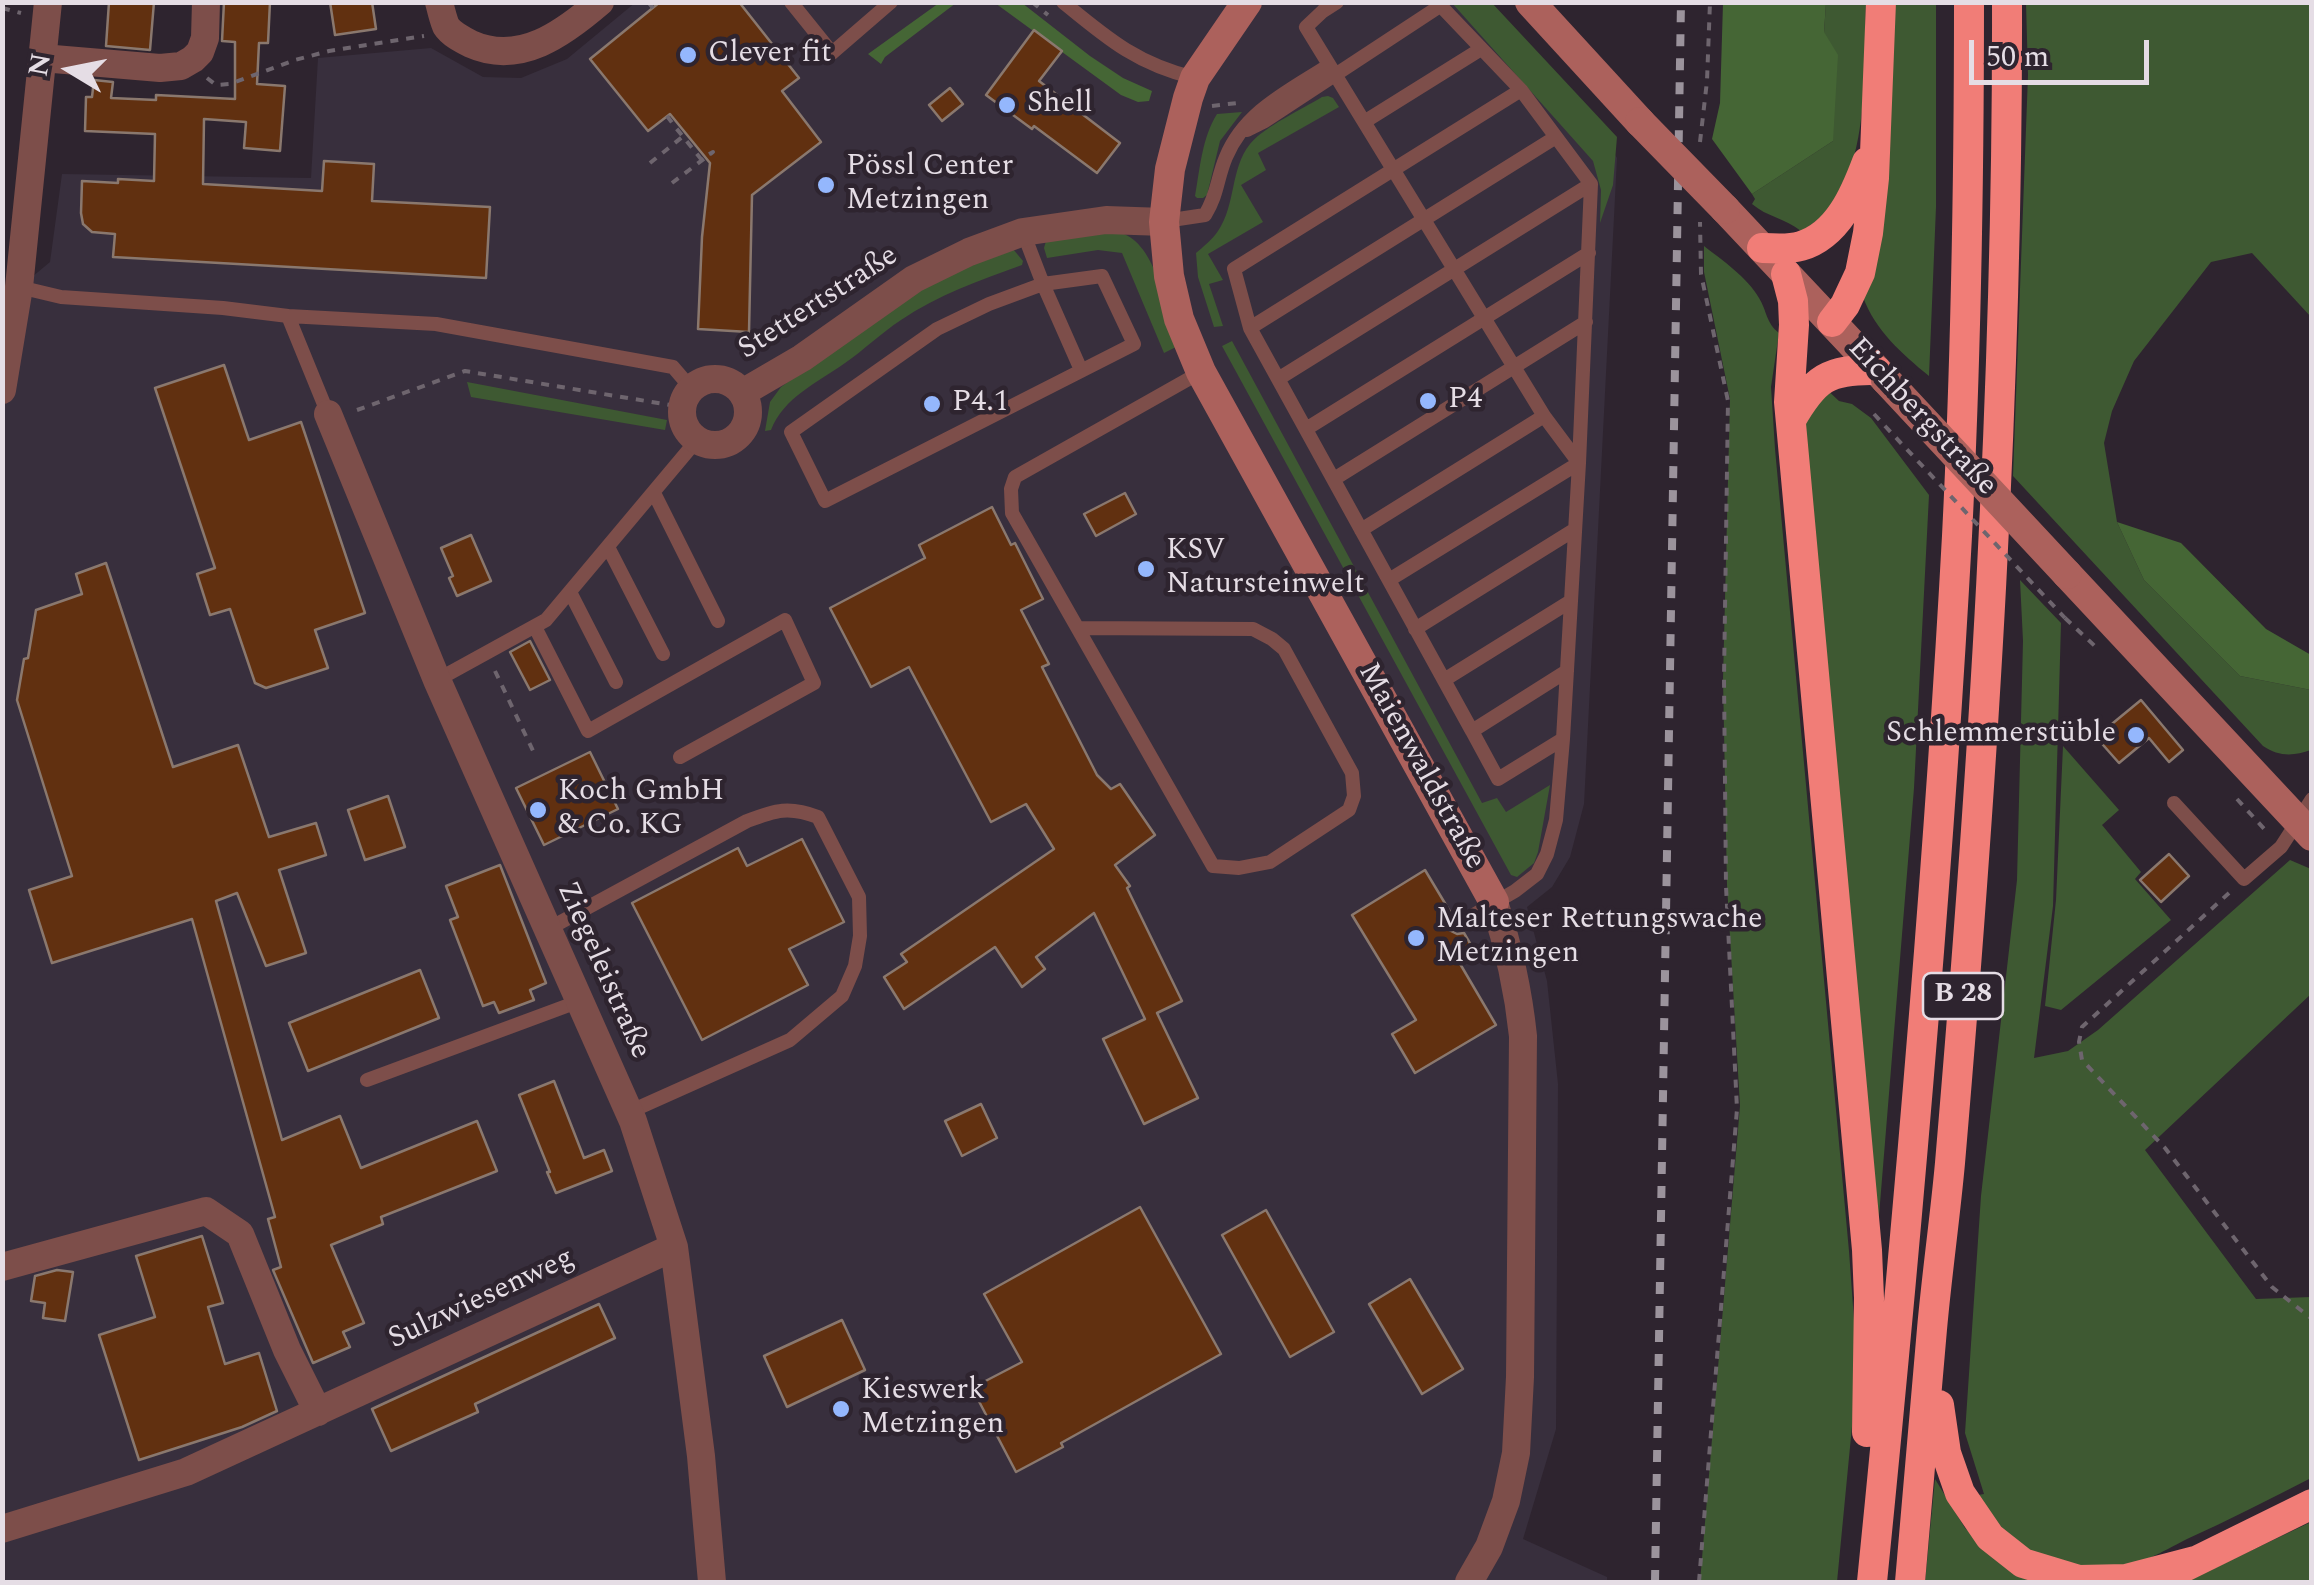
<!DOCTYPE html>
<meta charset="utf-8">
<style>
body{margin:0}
#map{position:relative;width:2314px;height:1585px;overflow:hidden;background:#2e242f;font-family:Spectral,serif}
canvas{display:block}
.frame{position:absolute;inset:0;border:5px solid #e5dde5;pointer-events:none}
.north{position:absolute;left:20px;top:20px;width:100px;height:100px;-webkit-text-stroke:8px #2e242f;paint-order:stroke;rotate:280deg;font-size:28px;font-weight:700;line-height:40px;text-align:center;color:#e5dde5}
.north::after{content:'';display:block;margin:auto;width:35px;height:45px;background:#e5dde5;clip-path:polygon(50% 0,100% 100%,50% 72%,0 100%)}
.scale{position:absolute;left:1969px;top:40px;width:180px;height:45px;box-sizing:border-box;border:5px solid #e5dde5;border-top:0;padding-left:12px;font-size:30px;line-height:35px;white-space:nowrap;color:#e5dde5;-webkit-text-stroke:8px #2e242f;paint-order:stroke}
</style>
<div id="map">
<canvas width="2314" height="1585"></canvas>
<div class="frame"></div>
<div class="north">N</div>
<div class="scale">50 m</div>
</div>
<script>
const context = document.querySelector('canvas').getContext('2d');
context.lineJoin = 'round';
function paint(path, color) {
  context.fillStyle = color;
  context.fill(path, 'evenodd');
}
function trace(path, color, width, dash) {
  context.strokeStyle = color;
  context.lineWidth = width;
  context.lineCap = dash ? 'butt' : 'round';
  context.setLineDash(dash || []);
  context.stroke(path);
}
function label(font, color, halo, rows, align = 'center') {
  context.font = font + ' Spectral,serif';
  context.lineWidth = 9;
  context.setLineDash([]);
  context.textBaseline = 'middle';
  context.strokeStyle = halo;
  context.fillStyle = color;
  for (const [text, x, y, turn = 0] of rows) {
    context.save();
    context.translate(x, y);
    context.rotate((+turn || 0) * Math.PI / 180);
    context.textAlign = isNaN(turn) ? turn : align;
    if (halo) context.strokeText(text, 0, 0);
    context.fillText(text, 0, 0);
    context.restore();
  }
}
const industrial = new Path2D(`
 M636 2 1485 3 1589 113 1617 158 1584 804 1570 857 1552 887 1527 907 1547 981 1558 1084 1556 1429 1523 1539 1607 1577V1582H3L2 302 50 262 62 174 311 178 318 58 431 48 483 77 521 78 567 59Z`);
const green = new Path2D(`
 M1452 3H1492L1617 137 1613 185 1600 223 1601 190 1593 161Z
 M1826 3H1866C1863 72 1874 194 1801 231 1785 218 1767 217 1752 204L1755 199 1752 194 1833 141 1824 32Z
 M1888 3H1936V207L1929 376C1902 354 1875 330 1863 297Z
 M2026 3H2311V317L2252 253 2211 262 2134 361 2112 411 2104 443 2117 522 2144 580 2240 676 2311 690V750C2294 756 2279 757 2263 746L2013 476 2028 75Z
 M1328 96 1333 98 1339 107 1258 153 1266 170 1241 185 1263 222 1208 254 1223 280 1209 284 1223 326 1214 327 1198 277 1196 253C1204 246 1212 240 1218 231 1236 205 1230 169 1250 144 1265 126 1301 110 1322 97Z
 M1242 112 1220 141 1207 195 1203 198H1197L1195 196C1200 168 1202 138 1217 114Z
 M1109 232C1110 232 1123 233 1124 234 1158 248 1168 315 1176 347L1164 353 1122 253 1098 250 1047 258 1044 248 1046 241Z
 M1704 246C1722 260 1747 277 1759 298 1767 311 1766 323 1779 333L1771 387 1775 449 1849 1251 1855 1334 1853 1416 1837 1582H1700L1740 1106 1727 885 1723 679 1730 399 1704 272Z
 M1013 249 1023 261 1022 265C980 280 938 295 901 320 881 333 864 350 845 363 817 383 784 397 771 430L765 431 770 402 781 387 893 306 935 279Z
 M1232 341 1482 803 1497 798 1506 812 1550 785 1538 852 1534 863 1517 877 1511 875 1222 346Z
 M467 382 667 420 665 430 471 397Z
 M1823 386 1839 401 1852 404 1871 418 1929 495 1914 788 1877 1240 1803 409Z
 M2020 580 2061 623 2053 906 2034 1058 2068 1051 2098 1030 2290 860 2311 869V994L2145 1150 2256 1299 2311 1297V1478C2270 1499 2229 1520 2187 1539 2169 1548 2142 1564 2123 1567 2056 1577 2012 1548 1972 1496L1984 1494 1965 1433 1981 1196 2017 880 2023 641Z
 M2063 746 2119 810 2102 825 2141 872 2135 879 2171 920 2061 1010 2045 1006 2056 900Z
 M1935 1479 1965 1528 2007 1566 2052 1582H1925Z
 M2311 1522V1582H2185Z`);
const forest = new Path2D(`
 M939 3H956L885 57 881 64 868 54Z
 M995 3H1022L1090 56 1123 78 1152 91 1149 101 1138 102 1121 95Z
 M1723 3H1826L1824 32 1838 55 1833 141 1752 194 1712 139 1720 103Z
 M2117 522 2181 543 2266 629 2311 655V690L2240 676 2144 580Z`);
const building = new Path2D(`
 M109 2H154L150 50 106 46Z
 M224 2H270L268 43H259L257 84 285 86 280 151 244 148 246 122 204 119 203 184 322 191 324 161 374 164 372 201 490 207 486 278 113 257 115 234 92 232 83 224 81 213 82 181 118 183V179L154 181 155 134 85 131 86 97H92L94 80 113 82 111 98 156 100V95L235 99V42L222 41Z
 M330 2H372L376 29 335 35Z
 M660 2H739L799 78 782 91 821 142 752 195 749 332 698 329 702 237 710 163 670 114 648 131 590 59Z
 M1034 30 1062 51 1039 81 1120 143 1097 173 1034 126 1032 129 986 95Z
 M950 88 963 104 942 121 929 105Z
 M224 365 249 440 301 422 365 613 315 630 328 668 266 688 255 683 230 609 210 615 197 574 215 568 155 388Z
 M1125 493 1136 514 1096 536 1084 514Z
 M992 507 1011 545 1015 543 1043 599 1021 610 1049 664 1042 667 1097 775 1111 789 1120 784 1155 835 1115 865 1130 886 1127 888 1182 1001 1157 1013 1198 1098 1144 1124 1103 1039 1145 1019 1094 913 1036 957 1045 969 1022 987 995 947 904 1009 884 977 907 962 901 954 1054 849 1026 804 991 822 909 667 871 687 830 608 925 558 919 545Z
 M471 535 491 581 457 596 449 578 453 576 441 548Z
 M106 563 173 767 238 745 269 837 316 823 326 855 279 870 306 953 266 966 237 893 216 901 282 1140 340 1116 361 1168 477 1121 497 1171 381 1217 383 1224 331 1245 364 1323 343 1332 350 1347 313 1363 273 1270 281 1267 268 1219 275 1217 192 919 52 963 29 890 72 876 17 700 24 659 28 658 36 610 82 594 76 574Z
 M530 641 550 680 530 690 510 652Z
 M2141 700 2183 750 2169 762 2149 738 2119 763 2096 737Z
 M590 752 618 809 544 845 516 788Z
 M388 796 405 847 365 860 348 810Z
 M802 839 844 922 789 949 808 985 702 1040 632 903 738 848 747 866Z
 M2169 854 2189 876 2161 902 2140 880Z
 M500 865 546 983 530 990 534 1000 499 1013 494 1002 483 1006 450 920 458 917 446 886Z
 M1425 870 1452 915 1448 923 1449 930 1457 934 1464 933 1475 952 1459 962 1496 1025 1415 1073 1392 1034 1416 1020 1352 915Z
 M420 970 439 1018 308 1071 289 1023Z
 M554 1081 584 1158 604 1150 612 1171 556 1193 547 1172H550L519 1095Z
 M981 1104 997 1138 962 1156 945 1121Z
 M1140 1207 1221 1354 1061 1443 1063 1447 1016 1472 972 1388 1022 1362 984 1294Z
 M1266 1210 1334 1332 1290 1357 1222 1235Z
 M202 1236 223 1303 208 1307 225 1364 259 1353 277 1411 242 1427 139 1460 99 1335 155 1317 136 1256Z
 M57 1270 73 1272 65 1321 43 1318 45 1303 31 1301 35 1276Z
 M1410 1279 1463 1369 1422 1394 1369 1304Z
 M599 1304 615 1338 475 1404 478 1412 391 1451 372 1409Z
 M842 1320 865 1370 787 1407 764 1356Z`);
const path = new Path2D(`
 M648 2 653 8
 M1032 2 1048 15
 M2 8 21 13
 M207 78 216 85 230 84 295 60 329 51 424 36
 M1212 106 1237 103 1241 100
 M667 116 676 128
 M1700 142 1707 81 1710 2
 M650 163 686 134
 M672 183 713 152 701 159 676 128 679 125
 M357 410 465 371 682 407
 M1874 414 1885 426
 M2065 618 2098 649
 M495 671 535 755
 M2237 799 2267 832
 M2229 893 2082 1027 2079 1042 2082 1060 2165 1148 2272 1287 2312 1319
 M1699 1582 1737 1109 1726 886 1724 679 1728 401 1701 274 1700 222`);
const lane = new Path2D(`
 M791 2 832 53 891 2
 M1063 2C1108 39 1137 64 1195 78
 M1337 2 1323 11 1306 27 1544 416 1579 463 1389 580
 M1437 2 1521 90 1591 184 1579 463 1563 739 1556 820 1547 854 1537 874 1515 891 1458 924
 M1364 122 1481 49
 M1247 130 1265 121 1440 6
 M1165 221 1205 215C1218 194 1217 178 1226 157 1245 111 1289 91 1329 65
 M1023 232 1043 284 989 304 937 329 791 432 825 501 1134 344 1102 276 1043 284 1081 370
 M19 287 61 297 223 308 288 316 328 414
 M288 316 436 324 673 367 691 388
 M1250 328 1556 137
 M1278 379 1591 184
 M1306 429 1589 253
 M1334 479 1586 322
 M654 493 718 621
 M1361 530 1544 416
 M608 547 663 654
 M570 592 616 682
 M535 627 588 731 785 620 814 683 680 757
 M1078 628 1253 629 1272 639 1284 649 1352 773 1354 796 1349 810 1270 862 1239 868 1213 866 1012 513 1011 489 1015 477 1201 372
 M1415 629 1574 530
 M437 680 546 620 697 440
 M1444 680 1571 601
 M1472 731 1250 328 1234 269 1521 90
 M1563 739 1498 779 1472 731 1567 671
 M2174 803 2244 879 2281 847 2312 799
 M548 929 747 821C776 810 789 806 818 817L859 897 860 936 855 966 842 996 790 1040 629 1112
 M367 1080 580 1001`);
const street = new Path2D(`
 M439 2C441 10 443 19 446 26 451 34 463 40 471 44 520 66 564 33 600 2
 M42 58 160 68 181 66 193 59 200 52 205 38 206 2
 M682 412a33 33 0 1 1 66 0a33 33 0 1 1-66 0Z
 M2 390 19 287 48 2
 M742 393 802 358 914 279 969 252 1023 232 1106 220 1164 222
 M328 414 437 680 633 1121 674 1247 701 1456 712 1582
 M2 1267 206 1211 240 1234 287 1350 318 1412
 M2 1529 186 1472 674 1247
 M1469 1582 1489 1547 1506 1501 1516 1453 1520 1377 1523 1036C1518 988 1509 948 1494 902`);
const secondary = new Path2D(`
 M1247 2 1195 78 1188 98 1170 169 1164 222 1169 276 1179 319 1201 372 1494 902
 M1530 2 1640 122
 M1725 209 1886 380
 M2067 574 2312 836`);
const highway = new Path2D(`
 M1762 248C1775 248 1788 250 1801 246 1838 235 1855 194 1867 162
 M1786 274 1793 301 1794 325 1789 402 1867 1250 1869 1298 1867 1432
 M1832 322 1845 305 1860 273 1868 233 1874 178 1881 2
 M1791 420C1815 378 1828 369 1876 370
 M1939 1405 1946 1453 1960 1493 1990 1537 2023 1563 2079 1580 2126 1579 2195 1561
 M2180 1569 2312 1504
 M1872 1582C1907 1234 1938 885 1957 536 1966 358 1969 180 1969 2
 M1910 1582C1918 1498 1924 1413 1932 1329 1937 1273 1945 1218 1950 1163 1983 777 2008 390 2007 2`);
const rail = new Path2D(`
 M1655 1582 1681 2`);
const pathBridge = new Path2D(`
 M1885 426 2065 618`);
const secondaryBridge = new Path2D(`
 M1640 122 1725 209
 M1886 380 2067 574`);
const markers = [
 [688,55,10,"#94b7fd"],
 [1007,105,10,"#94b7fd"],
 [826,185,10,"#94b7fd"],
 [1428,401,10,"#94b7fd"],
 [932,404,10,"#94b7fd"],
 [1146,569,10,"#94b7fd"],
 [2136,735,10,"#94b7fd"],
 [538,810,10,"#94b7fd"],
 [1416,938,10,"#94b7fd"],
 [841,1409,10,"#94b7fd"]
];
const shields = [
 [1963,996,80]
];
const shieldNames = [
 ["B 28",1963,996]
];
const poiNames = [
 ["Clever fit",708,55],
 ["Shell",1027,105],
 ["Pössl Center",846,168],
 ["Metzingen",846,202],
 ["P4",1448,401],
 ["P4.1",952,404],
 ["KSV",1166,552],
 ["Natursteinwelt",1166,586],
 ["Schlemmerstüble",2116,735,"right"],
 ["Koch GmbH",558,793],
 ["& Co. KG",558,827],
 ["Malteser Rettungswache",1436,921],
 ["Metzingen",1436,955],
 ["Kieswerk",861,1392],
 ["Metzingen",861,1426]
];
const streetNames = [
 ["Stettertstraße",819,304,-33],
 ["Eichbergstraße",1921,418,47],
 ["Maienwaldstraße",1420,767,61],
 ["Ziegeleistraße",602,971,66],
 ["Sulzwiesenweg",482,1300,-25]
];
paint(industrial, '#382f3d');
paint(green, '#3e5932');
paint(forest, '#456635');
paint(building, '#613010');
trace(building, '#8a786e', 2.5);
trace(path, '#6e656e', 4, [8, 8]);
trace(lane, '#7d4e4a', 14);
trace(street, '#7d4e4a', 28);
trace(secondary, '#ac615c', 30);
trace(highway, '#f17d77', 30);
trace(rail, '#9b939c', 8, [12, 12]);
trace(pathBridge, '#6e656e', 4, [8, 8]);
trace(secondaryBridge, '#ac615c', 30);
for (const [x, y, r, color] of markers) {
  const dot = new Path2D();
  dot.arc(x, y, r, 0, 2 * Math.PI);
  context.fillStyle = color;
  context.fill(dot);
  trace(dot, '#2e242f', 4);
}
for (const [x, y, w] of shields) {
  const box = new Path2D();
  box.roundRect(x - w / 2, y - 23, w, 46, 8);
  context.fillStyle = '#2e242f';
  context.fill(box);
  trace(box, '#e5dde5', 2.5);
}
label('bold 28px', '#e5dde5', null, shieldNames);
label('30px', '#e5dde5', '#2e242f', poiNames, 'left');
label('30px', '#e5dde5', '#2e242f', streetNames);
</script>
